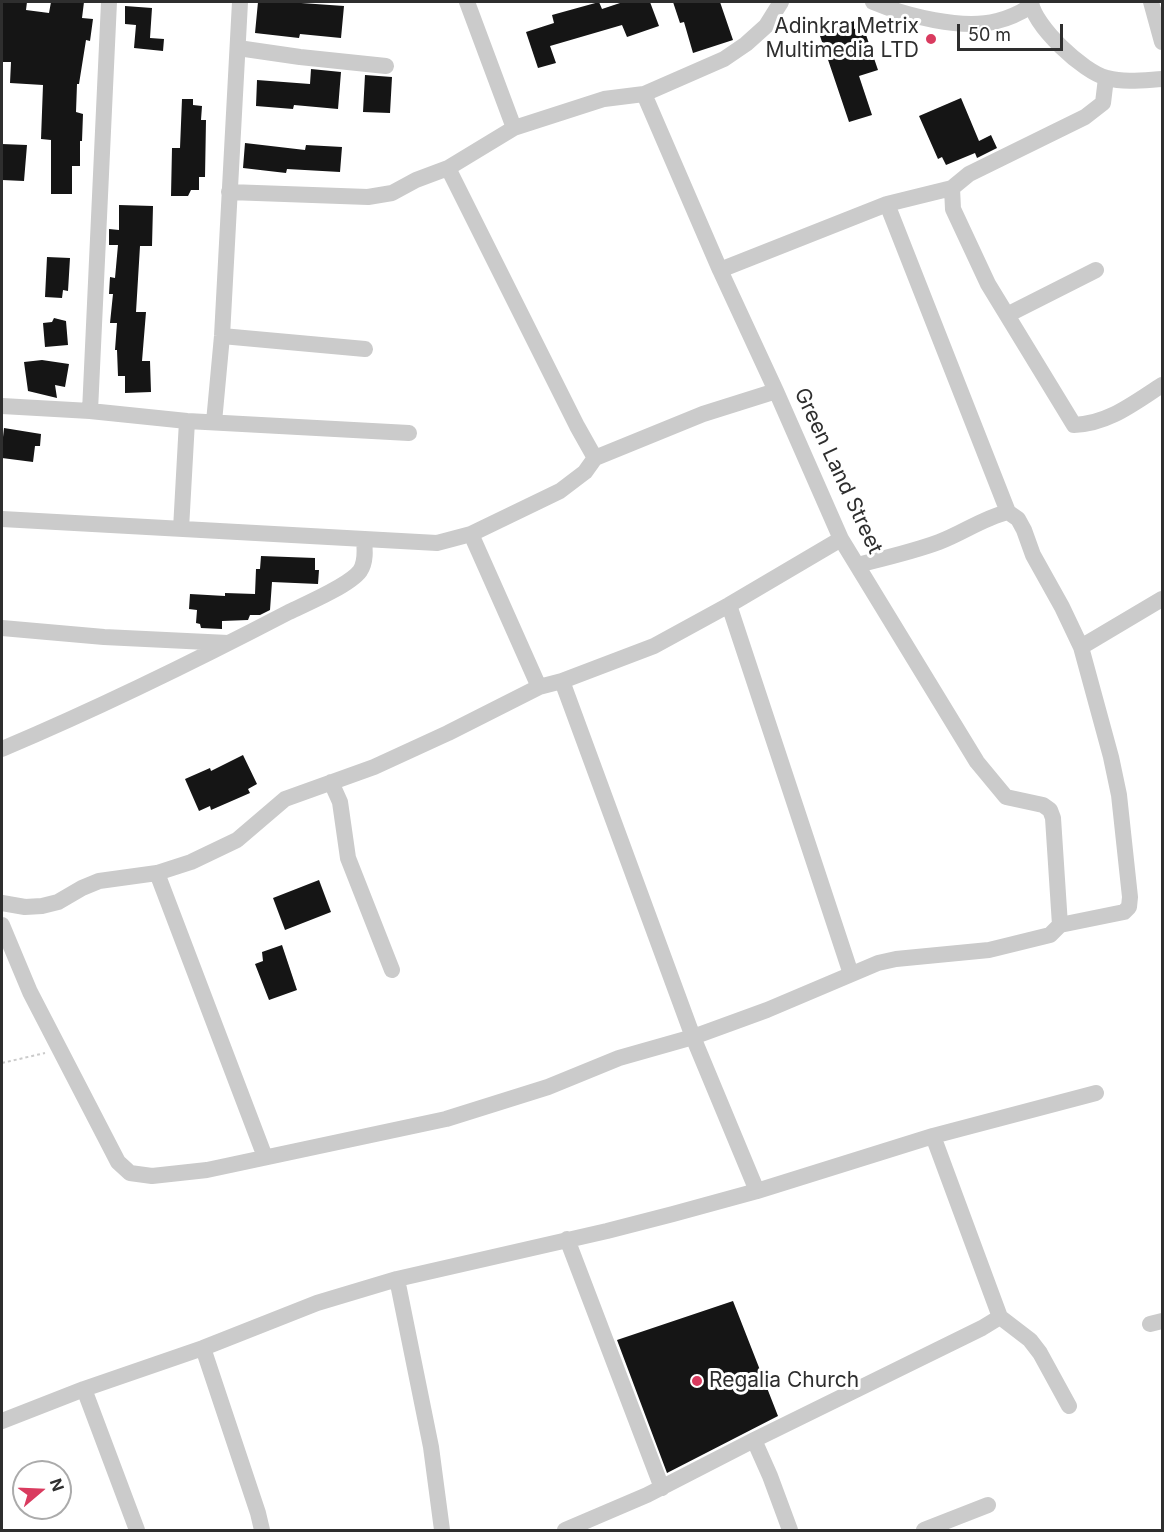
<!DOCTYPE html>
<style>
body{margin:0}
#map{position:relative;width:1164px;height:1532px;overflow:hidden;background:#fff;font-family:Inter,sans-serif}
canvas{display:block}
.frame{position:absolute;inset:0;border:3px solid #2e2e2e;pointer-events:none}
.north{position:absolute;left:12px;top:1460px;width:60px;height:60px;box-sizing:border-box;background:#fff;border:2px solid #ababab;border-radius:50%;rotate:71deg;font-size:16px;font-weight:700;line-height:24px;text-align:center;color:#2e2e2e}
.north::after{content:'';display:block;margin:auto;width:21px;height:27px;background:#d93b5f;clip-path:polygon(50% 0,100% 100%,50% 72%,0 100%)}
.scale{position:absolute;left:957px;top:24px;width:106px;height:27px;box-sizing:border-box;border:3px solid #2e2e2e;border-top:0;padding-left:8px;font-size:18px;line-height:21px;white-space:nowrap;color:#2e2e2e;-webkit-text-stroke:4px #fff;paint-order:stroke}
</style>
<div id="map">
<canvas width="1164" height="1532"></canvas>
<div class="frame"></div>
<div class="north">N</div>
<div class="scale">50 m</div>
</div>
<script>
const context = document.querySelector('canvas').getContext('2d');
context.lineJoin = 'round';
function paint(path, color) {
  context.fillStyle = color;
  context.fill(path, 'evenodd');
}
function trace(path, color, width, dash) {
  context.strokeStyle = color;
  context.lineWidth = width;
  context.lineCap = dash ? 'butt' : 'round';
  context.setLineDash(dash || []);
  context.stroke(path);
}
function label(font, color, halo, rows, align = 'center') {
  context.font = font + ' Inter,sans-serif';
  context.lineWidth = 6;
  context.setLineDash([]);
  context.textBaseline = 'middle';
  context.strokeStyle = halo;
  context.fillStyle = color;
  for (const [text, x, y, turn = 0] of rows) {
    context.save();
    context.translate(x, y);
    context.rotate((+turn || 0) * Math.PI / 180);
    context.textAlign = isNaN(turn) ? turn : align;
    if (halo) context.strokeText(text, 0, 0);
    context.fillText(text, 0, 0);
    context.restore();
  }
}
const building = new Path2D(`
 M2 2H27L26 10 49 13 51 2H84L82 18 93 19 90 41 86 40 79 84H77L76 112 83 114 82 141H80V166H72V194H51V140L41 139 43 85 10 83 11 62H2Z
 M258 2H287L344 6 341 38 300 34 299 38 255 33Z
 M599 2 602 9 623 2H650L659 26 627 37 622 25 550 46 556 63 538 68 526 32 554 23 552 15Z
 M673 2H720L733 40 693 53 684 22 680 23Z
 M125 6 152 8 150 38 164 39 163 51 134 48 136 25 125 24Z
 M854 21V29L863 26 878 70 859 76 872 115 849 122 819 33Z
 M311 69 341 72 338 109 294 105 293 109 256 106 257 80 310 84Z
 M365 75 392 77 390 113 363 112Z
 M961 98 979 141 991 135 997 148 977 158 975 153 946 165 942 157 938 159 919 116Z
 M182 99H193V105L202 106 201 120H206L205 177H199V190H191L188 196H171L172 148H180Z
 M245 143 305 150 306 145 342 147 340 172 287 169 286 173 243 168Z
 M2 144 27 145 24 181 2 180Z
 M119 205 153 206 152 246H140L136 312H146L142 361H150L151 392 125 393V376H118L117 350H115L117 323H110L113 294H109L110 277 115 278 118 245H109V229L119 230Z
 M47 257 70 258 68 291 63 290 62 298 45 297Z
 M54 318 66 321 68 345 45 347 43 323 52 322Z
 M42 360 69 364 65 387 55 385 57 398 28 391 24 362Z
 M4 428 41 434 40 446H35L33 462 2 458V436L3 437Z
 M261 556 315 558V570H319L318 584 272 582 270 610 260 615H250L248 620 222 621V629L201 628 200 624 196 623 197 610 189 609 190 594 225 596V593L255 594 256 569H260Z
 M243 755 257 784 248 789 250 793 234 800 211 810 210 806 199 811 185 779 210 768 211 771Z
 M319 880 331 912 285 930 273 898Z
 M282 945 297 990 269 1000 255 964 263 961 262 952Z
 M733 1301 778 1416 667 1473 617 1340Z`);
const path = new Path2D(`
 M2 1063 45 1053`);
const minor = new Path2D(`
 M467 2 514 128
 M873 2C906 16 962 30 997 21 1010 18 1020 13 1031 6
 M1031 2C1034 26 1083 72 1107 78 1125 83 1145 80 1162 79
 M1151 2 1162 42
 M238 48 300 57 386 66
 M644 94 720 270 776 391 841 539 977 762 1006 797 1043 805 1050 810 1053 818 1060 925
 M448 168 577 426 595 458
 M952 188 953 209 988 284 1074 425C1108 424 1134 403 1162 385
 M229 192 368 197 392 193 416 180 448 168 514 128 604 99 644 94 724 59 746 44 766 26 781 2
 M720 270 887 204 952 188 969 174 1085 117 1103 103 1106 78
 M1007 315 1096 270
 M222 336 365 349
 M2 406 90 411 187 421 409 433
 M90 411 109 2
 M214 422 222 336 240 2
 M2 519 437 543 471 534 560 491 585 472 595 458 703 414 776 391
 M181 529 187 421
 M471 534 539 687
 M857 565C885 558 912 552 939 542 963 533 983 518 1008 512
 M729 605 851 974
 M2 628 104 637 228 643
 M1081 647 1162 599
 M562 681 693 1037 757 1191
 M2 749C99 708 195 661 289 612 306 604 350 585 360 571 366 562 365 550 364 540
 M331 782 340 802 348 858 392 970
 M157 873 265 1157
 M2 903 25 907 42 906 58 902 82 888 99 881 157 873 191 862 237 840 285 799 374 767 448 733 539 687 562 681 654 646 729 605 841 539
 M2 925 30 992 118 1162 130 1173 152 1176 207 1170 446 1119 548 1087 619 1058 693 1037 767 1010 878 963 896 959 989 950 1050 935 1060 925 1124 912 1129 907 1130 897 1119 795 1111 757 1081 647 1062 607 1033 555 1024 530 1018 519 1008 512 887 204
 M933 1136 1000 1317 1030 1340 1040 1353 1069 1406
 M567 1239 662 1488
 M397 1279 431 1447 442 1530
 M1150 1324 1162 1321
 M203 1348 258 1513 262 1530
 M84 1389 137 1530
 M2 1421 84 1389 203 1348 317 1303 397 1279 607 1231 673 1214 757 1191 933 1136 1096 1093
 M754 1440 770 1476 790 1530
 M565 1530 647 1495 754 1440 982 1328 1000 1317
 M924 1530 988 1505`);
const markers = [
 [931,39,6,"#d93b5f"],
 [697,1381,6,"#d93b5f"]
];
const poiNames = [
 ["Adinkra Metrix",919,27],
 ["Multimedia LTD",919,51],
 ["Regalia Church",709,1381,"left"]
];
const streetNames = [
 ["Green Land Street",838,471,65]
];
paint(building, '#151515');
trace(path, '#cbcbcb', 2, [3, 3]);
trace(minor, '#cbcbcb', 16);
for (const [x, y, r, color] of markers) {
  const dot = new Path2D();
  dot.arc(x, y, r, 0, 2 * Math.PI);
  context.fillStyle = color;
  context.fill(dot);
  trace(dot, '#fff', 2);
}
label('21px', '#2e2e2e', '#fff', poiNames, 'right');
label('21px', '#2e2e2e', '#fff', streetNames);
</script>
